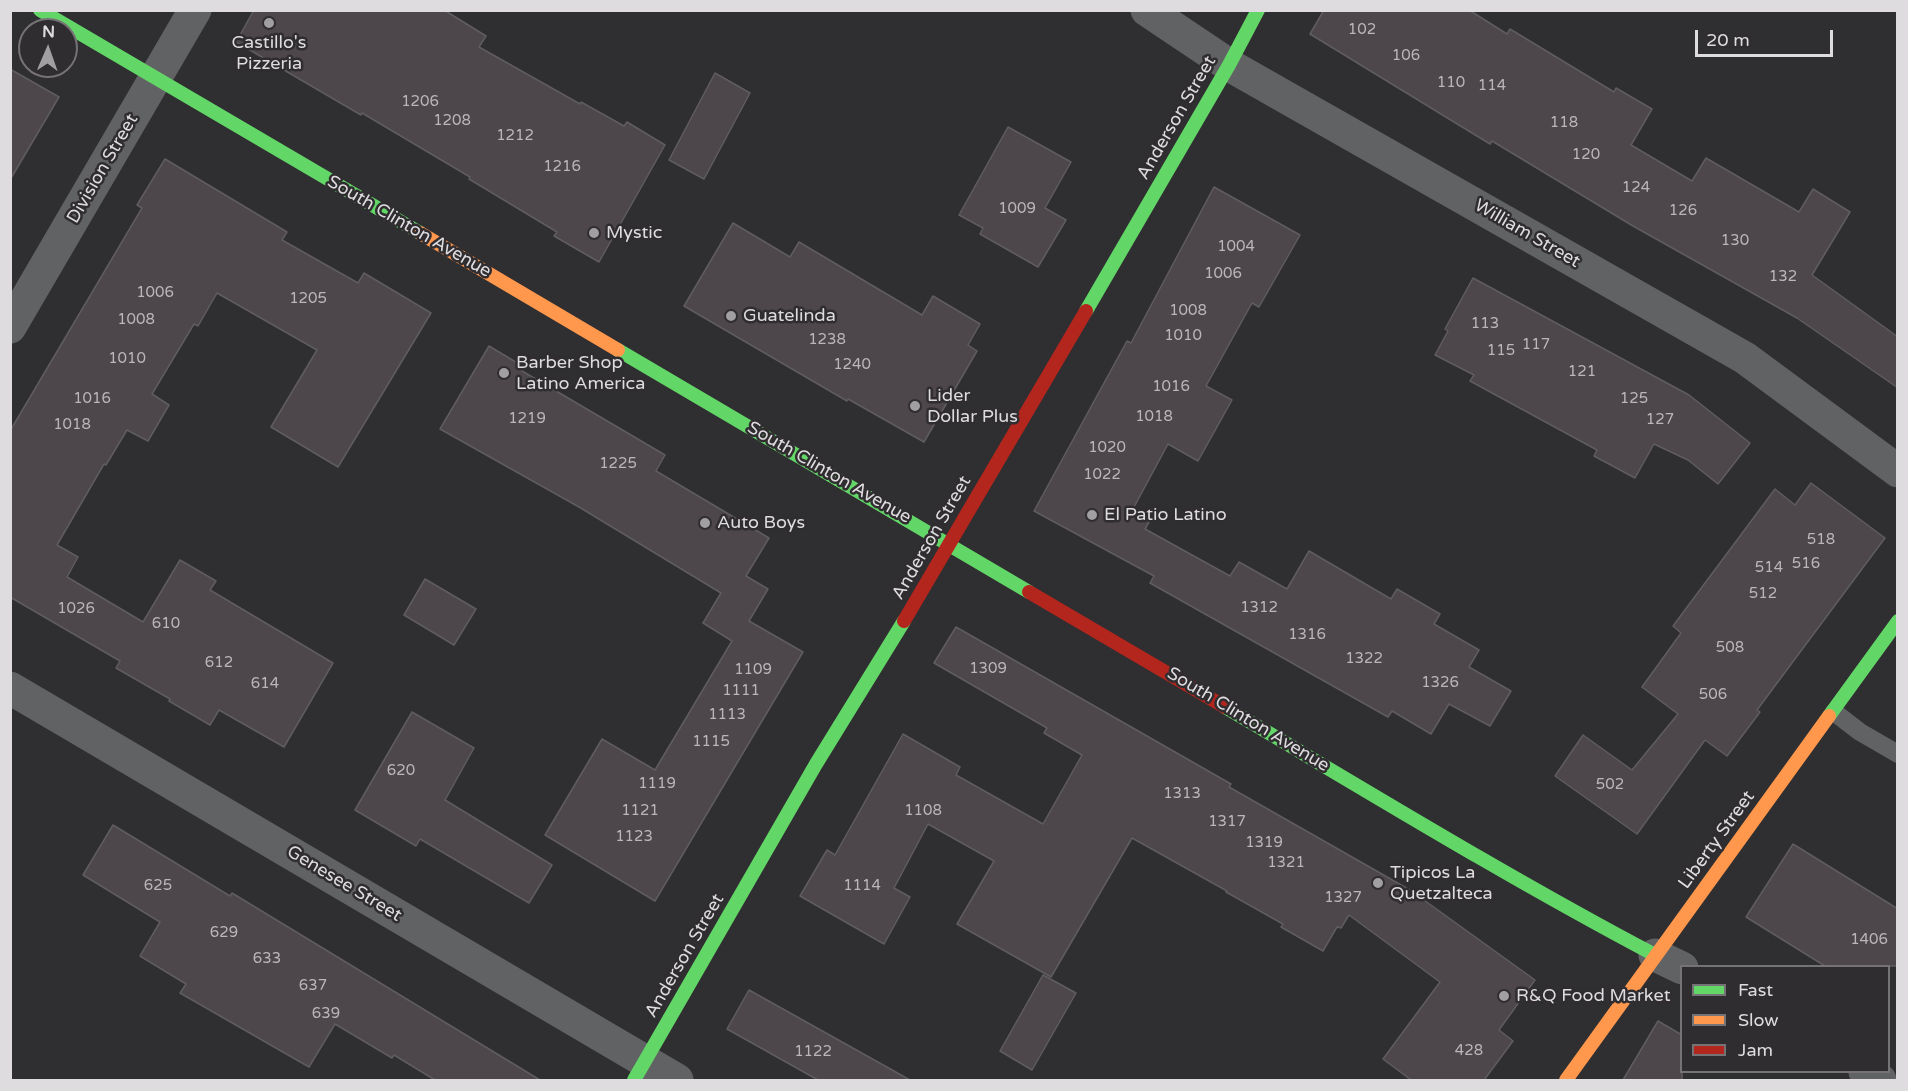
<!DOCTYPE html>
<style>
body{margin:0}
#map{position:relative;width:1908px;height:1091px;overflow:hidden;background:#2f2e30;font-family:"Varela Round",sans-serif}
canvas{display:block}
.frame{position:absolute;inset:0;border:12px solid #dedcdf;pointer-events:none}
.legend{position:absolute;left:1680px;top:965px;width:210px;height:108px;box-sizing:border-box;background:#302d31;border:2px solid #767377;margin:0;padding:8px 10px;list-style:none;font-size:18px;color:#dedcdf}
.legend li{display:flex;align-items:center;gap:12px;height:30px}
.legend b{width:30px;border:2px solid #767377}
.north{position:absolute;left:18px;top:18px;width:60px;height:60px;box-sizing:border-box;background:#302d31;border:2px solid #767377;border-radius:50%;rotate:2deg;font-size:16px;font-weight:700;line-height:24px;text-align:center;color:#dedcdf}
.north::after{content:'';display:block;margin:auto;width:21px;height:27px;background:#a19fa2;clip-path:polygon(50% 0,100% 100%,50% 72%,0 100%)}
.scale{position:absolute;left:1695px;top:30px;width:138px;height:27px;box-sizing:border-box;border:3px solid #dedcdf;border-top:0;padding-left:8px;font-size:18px;line-height:21px;white-space:nowrap;color:#dedcdf;-webkit-text-stroke:4px #302d31;paint-order:stroke}
</style>
<div id="map">
<canvas width="1908" height="1091"></canvas>
<div class="frame"></div>
<ul class="legend">
<li><b style="height:8px;background:#63d668"></b>Fast</li>
<li><b style="height:8px;background:#ff974d"></b>Slow</li>
<li><b style="height:8px;background:#b3261e"></b>Jam</li>
</ul>
<div class="north">N</div>
<div class="scale">20 m</div>
</div>
<script>
const context = document.querySelector('canvas').getContext('2d');
context.lineJoin = 'round';
function paint(path, color) {
  context.fillStyle = color;
  context.fill(path, 'evenodd');
}
function trace(path, color, width, dash) {
  context.strokeStyle = color;
  context.lineWidth = width;
  context.lineCap = dash ? 'butt' : 'round';
  context.setLineDash(dash || []);
  context.stroke(path);
}
function label(font, color, halo, rows, align = 'center') {
  context.font = font + ' "Varela Round",sans-serif';
  context.lineWidth = 5;
  context.setLineDash([]);
  context.textBaseline = 'middle';
  context.strokeStyle = halo;
  context.fillStyle = color;
  for (const [text, x, y, turn = 0] of rows) {
    context.save();
    context.translate(x, y);
    context.rotate((+turn || 0) * Math.PI / 180);
    context.textAlign = isNaN(turn) ? turn : align;
    if (halo) context.strokeText(text, 0, 0);
    context.fillText(text, 0, 0);
    context.restore();
  }
}
const building = new Path2D(`
 M254 10H444L486 36 479 47 580 104 581 102 624 126 627 122 665 145 599 262 554 236 557 232 469 179 470 177 362 113 361 115 236 42Z
 M1324 10H1469L1507 34 1510 29 1614 92 1616 88 1652 109 1631 145 1692 181 1706 158 1799 212 1813 189 1850 212 1812 275 1898 337V388L1797 318 1633 226 1492 141 1490 144 1310 34Z
 M10 69 59 97 10 180Z
 M715 73 750 93 704 179 669 160Z
 M1008 127 1071 162 1045 208 1066 220 1038 267 980 234 983 228 959 215Z
 M165 159 287 232 282 240 358 283 364 273 431 313 338 467 271 427 317 350 217 293 198 326 194 324 152 394 169 405 148 441 127 430 106 465 104 464 57 545 78 557 67 577 143 622 180 560 216 581 210 590 333 663 284 747 219 710 210 725 169 701 170 699 116 668 120 661 10 597V431L142 208 137 205Z
 M1214 187 1300 235 1259 307 1252 303 1206 386 1232 400 1198 461 1168 444 1133 509 1151 519 1145 529 1230 576 1239 562 1287 589 1309 551 1391 599 1397 589 1440 614 1434 624 1479 650 1469 667 1511 691 1490 726 1449 704 1431 734 1392 711 1388 717 1150 583 1154 576 1034 511 1127 341 1131 343Z
 M733 223 790 257 799 242 922 315 933 296 980 324 968 345 977 351 924 442 848 399 847 401 684 306Z
 M1473 278 1689 395 1750 443 1718 484 1688 460 1654 444 1635 478 1594 456 1597 450 1470 381 1474 375 1435 355 1448 331 1445 329Z
 M489 346 519 364 517 368 665 455 656 471 769 538 746 576 768 589 749 621 803 652 655 901 545 835 602 739 655 770 732 641 703 623 721 593 579 507 440 429Z
 M1811 483 1885 538 1757 710 1760 712 1727 756 1705 740 1637 834 1555 776 1583 735 1632 770 1678 714 1642 687 1681 633 1673 626 1775 489 1795 505Z
 M425 579 476 609 454 645 404 615Z
 M956 627 1231 784 1229 787 1410 890 1535 980 1499 1030 1513 1041 1484 1080H1411L1383 1059 1440 982 1349 915 1341 928 1337 927 1323 951 1281 927 1283 924 1226 892 1227 891 1132 838 1051 977 957 924 994 861 928 824 894 888 910 897 884 944 800 896 827 850 835 855 903 734 960 767 956 775 1043 824 1082 755 1044 733 1047 728 934 663Z
 M412 712 474 748 445 800 552 865 529 903 420 839 416 846 355 810Z
 M113 825 230 896 232 893 540 1080H435L394 1055 392 1058 335 1024 309 1067 180 993 186 984 140 956 160 922 83 875Z
 M1793 844 1898 909V966H1825L1746 917Z
 M1043 975 1076 993 1032 1070 1000 1051Z
 M749 990 910 1080H818L727 1029Z
 M1658 1021 1682 1035V1080H1623Z`);
const lane = new Path2D(`
 M1834 712 1860 732 1898 754`);
const street = new Path2D(`
 M1147 10 1229 65 1745 358 1898 471
 M10 327 195 10
 M10 688 677 1080
 M1655 955 1682 968
 M1865 1072 1880 1080`);
const fast = new Path2D(`
 M40 10 420 233
 M1086 311 1229 65 1258 10
 M618 350 1029 592
 M1225 707C1367 791 1509 878 1655 955
 M1829 716 1898 621
 M634 1080 816 764 904 621`);
const slow = new Path2D(`
 M420 233 618 350
 M1566 1080 1829 716`);
const jam = new Path2D(`
 M1029 592 1225 707
 M904 621 1086 311`);
const markers = [
 [269,23,6,"#a19fa2"],
 [594,233,6,"#a19fa2"],
 [731,316,6,"#a19fa2"],
 [504,373,6,"#a19fa2"],
 [915,406,6,"#a19fa2"],
 [1092,515,6,"#a19fa2"],
 [705,523,6,"#a19fa2"],
 [1378,883,6,"#a19fa2"],
 [1504,996,6,"#a19fa2"]
];
const numberNames = [
 ["102",1362,30],
 ["106",1406,56],
 ["110",1451,83],
 ["114",1492,86],
 ["1206",420,102],
 ["1208",452,121],
 ["118",1564,123],
 ["1212",515,136],
 ["120",1586,155],
 ["1216",562,167],
 ["124",1636,188],
 ["1009",1017,209],
 ["126",1683,211],
 ["130",1735,241],
 ["1004",1236,247],
 ["1006",1223,274],
 ["132",1783,277],
 ["1006",155,293],
 ["1205",308,299],
 ["1008",1188,311],
 ["1008",136,320],
 ["113",1485,324],
 ["1010",1183,336],
 ["1238",827,340],
 ["117",1536,345],
 ["115",1501,351],
 ["1010",127,359],
 ["1240",852,365],
 ["121",1582,372],
 ["1016",1171,387],
 ["1016",92,399],
 ["125",1634,399],
 ["1018",1154,417],
 ["1219",527,419],
 ["127",1660,420],
 ["1018",72,425],
 ["1020",1107,448],
 ["1225",618,464],
 ["1022",1102,475],
 ["518",1821,540],
 ["516",1806,564],
 ["514",1769,568],
 ["512",1763,594],
 ["1312",1259,608],
 ["1026",76,609],
 ["610",166,624],
 ["1316",1307,635],
 ["508",1730,648],
 ["1322",1364,659],
 ["612",219,663],
 ["1309",988,669],
 ["1109",753,670],
 ["1326",1440,683],
 ["614",265,684],
 ["1111",741,691],
 ["506",1713,695],
 ["1113",727,715],
 ["1115",711,742],
 ["620",401,771],
 ["1119",657,784],
 ["502",1610,785],
 ["1313",1182,794],
 ["1121",640,811],
 ["1108",923,811],
 ["1317",1227,822],
 ["1123",634,837],
 ["1319",1264,843],
 ["1321",1286,863],
 ["625",158,886],
 ["1114",862,886],
 ["1327",1343,898],
 ["629",224,933],
 ["1406",1869,940],
 ["633",267,959],
 ["637",313,986],
 ["639",326,1014],
 ["428",1469,1051],
 ["1122",813,1052]
];
const poiNames = [
 ["Castillo's",269,43,"center"],
 ["Pizzeria",269,64,"center"],
 ["Mystic",606,233],
 ["Guatelinda",743,316],
 ["Barber Shop",516,363],
 ["Latino America",516,384],
 ["Lider",927,396],
 ["Dollar Plus",927,417],
 ["El Patio Latino",1104,515],
 ["Auto Boys",717,523],
 ["Tipicos La",1390,873],
 ["Quetzalteca",1390,894],
 ["R&Q Food Market",1516,996]
];
const streetNames = [
 ["Anderson Street",1177,118,-60],
 ["Division Street",103,169,-60],
 ["South Clinton Avenue",409,227,30],
 ["William Street",1527,234,30],
 ["South Clinton Avenue",829,473,30],
 ["Anderson Street",932,538,-60],
 ["South Clinton Avenue",1248,720,31],
 ["Liberty Street",1717,840,-54],
 ["Genesee Street",344,884,31],
 ["Anderson Street",685,956,-60]
];
paint(building, '#4d464b');
trace(building, '#5f5d5f', 1.5);
trace(lane, '#616263', 18);
trace(street, '#616263', 33);
trace(fast, '#63d668', 14);
trace(slow, '#ff974d', 14);
trace(jam, '#b3261e', 14);
for (const [x, y, r, color] of markers) {
  const dot = new Path2D();
  dot.arc(x, y, r, 0, 2 * Math.PI);
  context.fillStyle = color;
  context.fill(dot);
  trace(dot, '#302d31', 2);
}
label('15px', '#bab6ba', null, numberNames);
label('18px', '#dedcdf', '#302d31', poiNames, 'left');
label('18px', '#dedcdf', '#302d31', streetNames);
</script>
